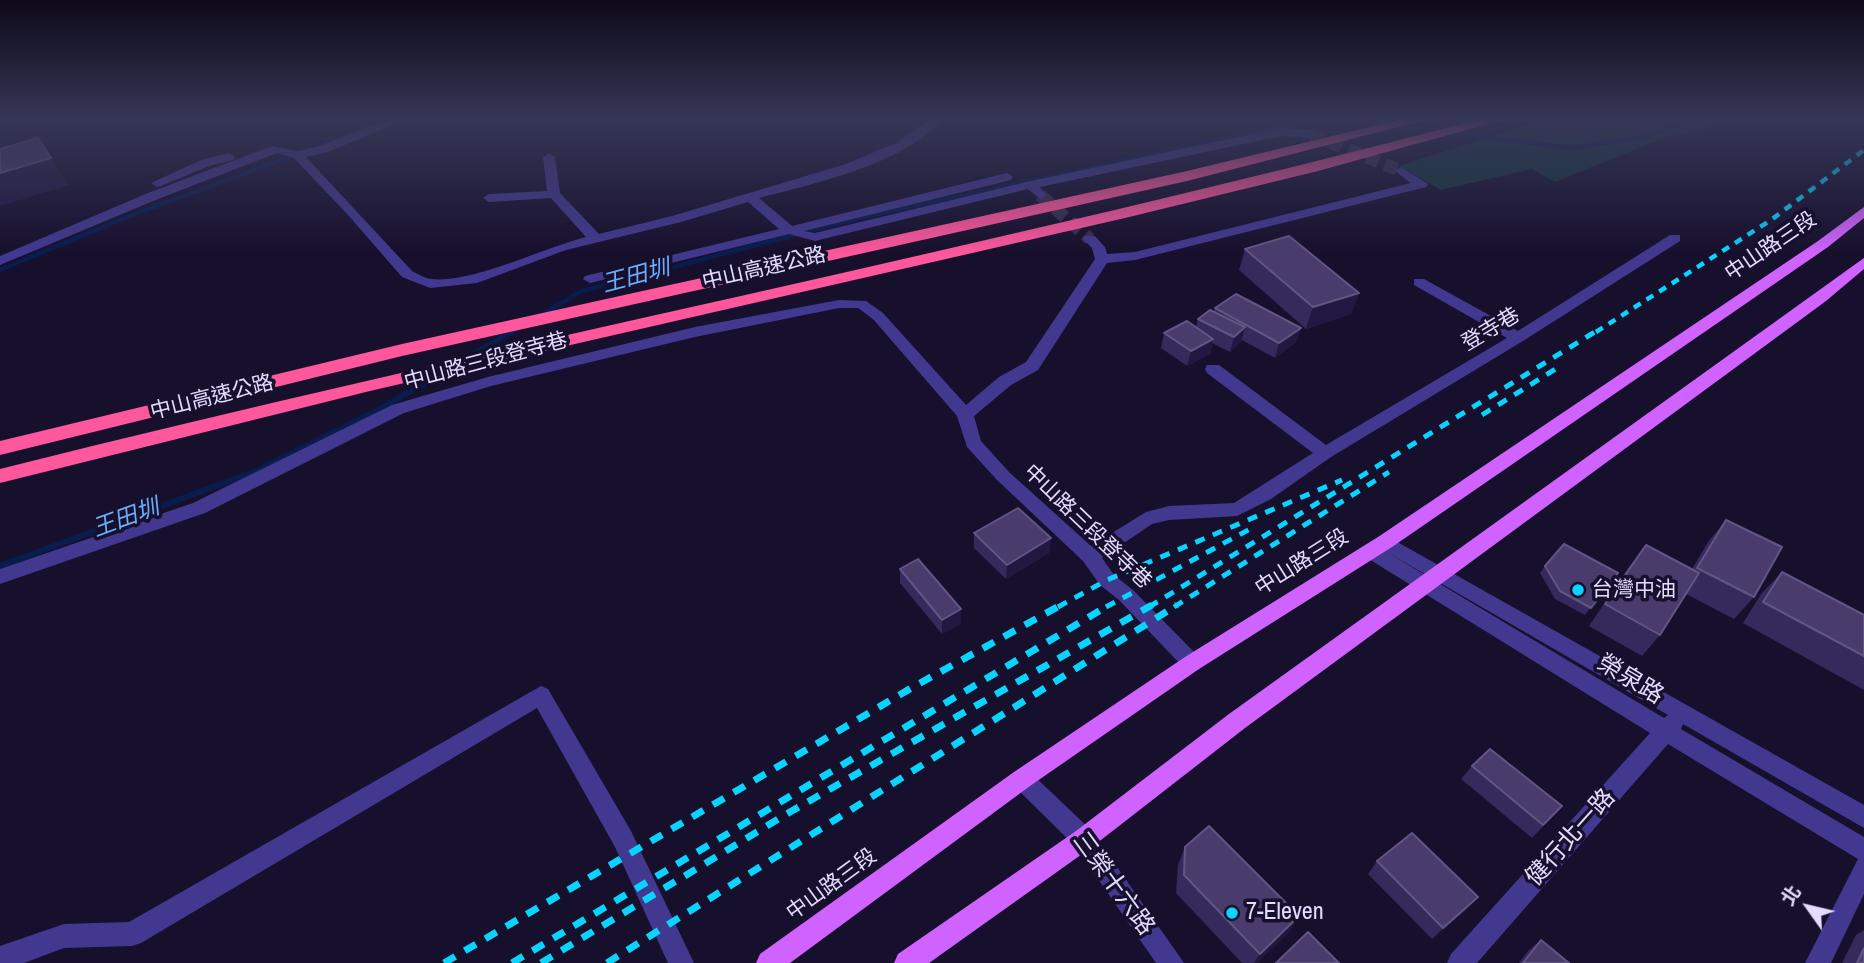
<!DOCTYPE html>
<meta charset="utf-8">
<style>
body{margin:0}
#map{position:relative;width:1864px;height:963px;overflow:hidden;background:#17102d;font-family:"Archivo Narrow","Noto Sans TC",sans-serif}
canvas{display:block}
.north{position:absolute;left:1773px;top:872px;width:70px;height:70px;-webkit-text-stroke:5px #17102d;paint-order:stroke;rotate:304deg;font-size:19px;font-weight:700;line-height:28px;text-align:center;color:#e3dcff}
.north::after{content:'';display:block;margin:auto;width:24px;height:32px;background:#e3dcff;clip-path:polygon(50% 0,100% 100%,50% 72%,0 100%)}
</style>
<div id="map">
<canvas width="1864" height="963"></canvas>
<div class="north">北</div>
</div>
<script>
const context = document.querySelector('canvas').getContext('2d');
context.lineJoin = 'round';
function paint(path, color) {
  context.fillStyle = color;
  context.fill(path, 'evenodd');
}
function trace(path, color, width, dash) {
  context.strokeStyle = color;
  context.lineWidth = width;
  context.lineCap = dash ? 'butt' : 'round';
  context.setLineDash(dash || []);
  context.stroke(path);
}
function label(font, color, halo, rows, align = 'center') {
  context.font = font + ' "Archivo Narrow","Noto Sans TC",sans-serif';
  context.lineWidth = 7;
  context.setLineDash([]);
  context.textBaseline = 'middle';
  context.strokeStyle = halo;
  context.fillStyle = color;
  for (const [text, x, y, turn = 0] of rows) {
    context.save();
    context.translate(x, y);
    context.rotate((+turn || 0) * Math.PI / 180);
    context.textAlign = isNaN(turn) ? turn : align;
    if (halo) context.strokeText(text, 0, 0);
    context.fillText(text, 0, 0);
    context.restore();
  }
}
const green = new Path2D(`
 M1545 119H1725L1714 125 1651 143 1555 182 1532 169 1441 190 1399 166Z`);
const streamFar1 = new Path2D(`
 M1339 119 1571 148 1639 138 1694 119
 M0 270 129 216 366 129
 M539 316 582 291 859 218 1319 119
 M512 332 517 329`);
const stream = new Path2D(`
 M460 362 515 330
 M0 566 259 470 378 410 442 373`);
const minorTunnel = new Path2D(`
 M1311 134 1401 171
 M1040 195 1090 239`);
const minor = new Path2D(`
 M389 119H407L328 152 306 157 412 271C418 274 426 279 432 279 470 284 546 247 586 237L551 198 489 202 483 198 489 194 547 191 543 157 549 153 555 157 560 193 599 234 672 216 846 164 898 142 930 119H943C902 165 816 183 759 198L792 226 1007 173 1013 177 1011 180 804 231 815 233 1031 181 1281 128 1311 130 1317 134 1311 138 1281 136 1040 187 1046 195 1040 199 1028 189 815 241 789 234 590 283 583 279 585 276 779 229 748 202 681 222 566 250 477 283 430 288 402 277 349 216 294 158 277 153 158 199 0 265V256L148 193 272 146 298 151 320 146Z
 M229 153 235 157 233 160 209 166 161 186 157 187 151 183 201 160Z
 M1401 167 1428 184 1426 187 1135 260 1107 263 1038 370 1011 385 974 416 981 441 1009 472 1091 546 1146 512 1169 506 1234 503 1313 453 1207 373 1205 369 1207 365H1219L1326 445 1507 338 1414 285V279H1424L1518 331 1670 235H1680V241L1523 341 1331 457 1271 499 1237 516 1169 520 1152 524 1102 558 1114 575 1133 590 1199 657 1202 663 1199 669 1192 672 1185 669 1119 600 1100 585 1083 561 997 480 967 447 957 416 873 319 858 308H839L695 337 491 386 404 413 205 513 0 584V569L193 503 392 405 488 377 695 327 839 300 866 301 883 313 966 405 999 377 1026 362 1095 259 1092 248 1083 239 1085 236H1095L1105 247 1107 254 1135 252 1411 183 1395 171Z
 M1385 535 1864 805V828L1683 724 1681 729 1864 837V894L1831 963H1805L1858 859 1668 744 1477 963H1447L1451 954 1650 733 1364 556 1362 551 1364 546 1371 544 1378 546 1376 542 1378 537ZM1385 551 1668 715 1664 718Z
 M541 686 548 689 631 831 694 963H668L615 847 537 708 141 943 132 946 64 948 24 963H0V946L64 924 129 922Z
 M1022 769 1030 772 1092 831 1184 963H1156L1076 847 1014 786 1011 779 1014 772Z`);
const major = new Path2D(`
 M1864 207V218L1828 247 1392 547 1199 669 1030 786 790 963H756L760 954 1014 772 1185 657 1378 537 1818 241Z
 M1864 258V269L1826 301 1245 728 1092 847 929 963H894L898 954 1076 831 1229 714Z`);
const highway = new Path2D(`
 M1403 119H1429L1187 181 402 356 0 455V441L402 344 1187 171Z
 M1481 119H1506L1318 171 1125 218 374 390 0 483V469C492 345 990 248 1481 119Z`);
const railFar2 = new Path2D(`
 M1596 332 1771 220 1864 150`);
const railFar1 = new Path2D(`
 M1482 415 1562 365
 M1058 607 1107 580 1342 480
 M1106 607 1250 529
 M1149 607 1598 330
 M1174 607 1389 472`);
const rail = new Path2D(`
 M444 963 913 687 1061 605
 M512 963 1109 605
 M541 963 790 812 1152 605
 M607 963 1177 605`);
const wall = new Path2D(`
 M1245 249 1359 293 1351 314 1306 329 1239 270Z
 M1215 308 1301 328 1296 342 1275 358 1242 340 1241 342 1230 352 1212 343 1210 354 1187 366 1161 348 1164 333 1196 327 1198 319 1214 312Z
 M1726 520 1754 597 1734 619 1686 594 1660 635 1642 656 1589 626 1629 567 1646 545 1692 569 1708 542Z
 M974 533 1051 538 1049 553 1006 579 974 548Z
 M1545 566 1618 573 1585 615 1555 599 1540 573Z
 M900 569 961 609V624L942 634 900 583Z
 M1782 572 1864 615V690L1743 623 1761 594Z
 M1472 766 1562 806 1532 838 1461 779Z
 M1185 847 1299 916 1288 933 1257 963H1242L1176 893 1178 865Z
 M1377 861 1467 909 1432 939 1368 874Z
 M1864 930V963H1842L1856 935Z
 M1541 940 1569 963H1519L1528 951Z`);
const shadedWall = new Path2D(`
 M51 158 69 185 0 206V173Z
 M1359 293 1351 314 1306 329 1313 307Z
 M1245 327 1241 342 1230 352 1234 337Z
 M1301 328 1296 342 1275 358 1279 343Z
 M1213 339 1210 354 1187 366 1191 351Z
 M1051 538 1049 553 1006 579 1007 565Z
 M961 609V624L942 634V620Z
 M1478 897 1467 909 1432 939 1443 928Z
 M1299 916 1288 933 1257 963H1254L1260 954Z`);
const building = new Path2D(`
 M38 138 51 158 0 173V149Z
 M1289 236 1359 293 1313 307 1245 249Z
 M1236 294 1301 328 1279 343 1215 308Z
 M1210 310 1245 327 1234 337 1198 319Z
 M1187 321 1213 339 1191 351 1164 333Z
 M1018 508 1051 538 1007 565 974 533Z
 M1726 520 1782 547 1754 597 1697 568Z
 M1564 544 1618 573 1591 608 1560 591 1545 566Z
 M1646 545 1699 573 1660 635 1605 604Z
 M918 559 961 609 942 620 900 569Z
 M1782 572 1864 615V656L1763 602Z
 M1490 749 1562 806 1543 825 1472 766Z
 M1209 826 1299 916 1260 954 1184 875 1185 847Z
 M1412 833 1478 897 1443 928 1377 861Z
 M1308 932 1339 963H1276Z
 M1541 940 1569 963H1523Z
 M1864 948V963H1857Z`);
const markers = [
 [1578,590,7,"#08d4ff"],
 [1232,913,7,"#08d4ff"]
];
const streetNames = [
 ["中山路三段",1771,247,-34],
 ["中山高速公路",764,269,-13],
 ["登寺巷",1491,330,-31],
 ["中山路三段登寺巷",486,362,-15],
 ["中山高速公路",212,398,-14],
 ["中山路三段登寺巷",1087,527,44],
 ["中山路三段",1302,563,-32],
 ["中山路三段",832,885,-36]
];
const poiNames = [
 ["台灣中油",1592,590]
];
const waterNames = [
 ["王田圳",636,277,-15],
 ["王田圳",126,519,-20]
];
const nearStreetnames = [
 ["榮泉路",1630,680,31],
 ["健行北一路",1571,838,-48],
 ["三榮十六路",1113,884,54]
];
const nearPoinames = [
 ["7-Eleven",1246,913]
];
paint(green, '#123638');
trace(streamFar1, '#081c4e', 4.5);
trace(stream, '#081c4e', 6);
trace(minorTunnel, '#362f4c', 13, [13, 7]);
paint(minor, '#42388f');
paint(major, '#d063ff');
paint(highway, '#ff579b');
trace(railFar2, '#08d4ff', 4.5, [8, 7]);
trace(railFar1, '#08d4ff', 5, [10, 9]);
trace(rail, '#08d4ff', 7, [13, 11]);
paint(wall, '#36295b');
paint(shadedWall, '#221741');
paint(building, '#493c6d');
trace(building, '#615584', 2);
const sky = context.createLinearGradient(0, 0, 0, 254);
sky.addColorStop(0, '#0d0919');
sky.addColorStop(0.47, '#363757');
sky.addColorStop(1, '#36375700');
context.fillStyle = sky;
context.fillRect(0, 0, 1864, 254);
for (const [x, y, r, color] of markers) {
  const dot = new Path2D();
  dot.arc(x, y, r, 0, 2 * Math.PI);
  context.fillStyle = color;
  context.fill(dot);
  trace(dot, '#17102d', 2.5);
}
label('21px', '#e3dcff', '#17102d', streetNames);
label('21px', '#e3dcff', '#17102d', poiNames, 'left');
label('italic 23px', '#6aafff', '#17102d', waterNames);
label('24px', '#e3dcff', '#17102d', nearStreetnames);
label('24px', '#e3dcff', '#17102d', nearPoinames, 'left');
</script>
